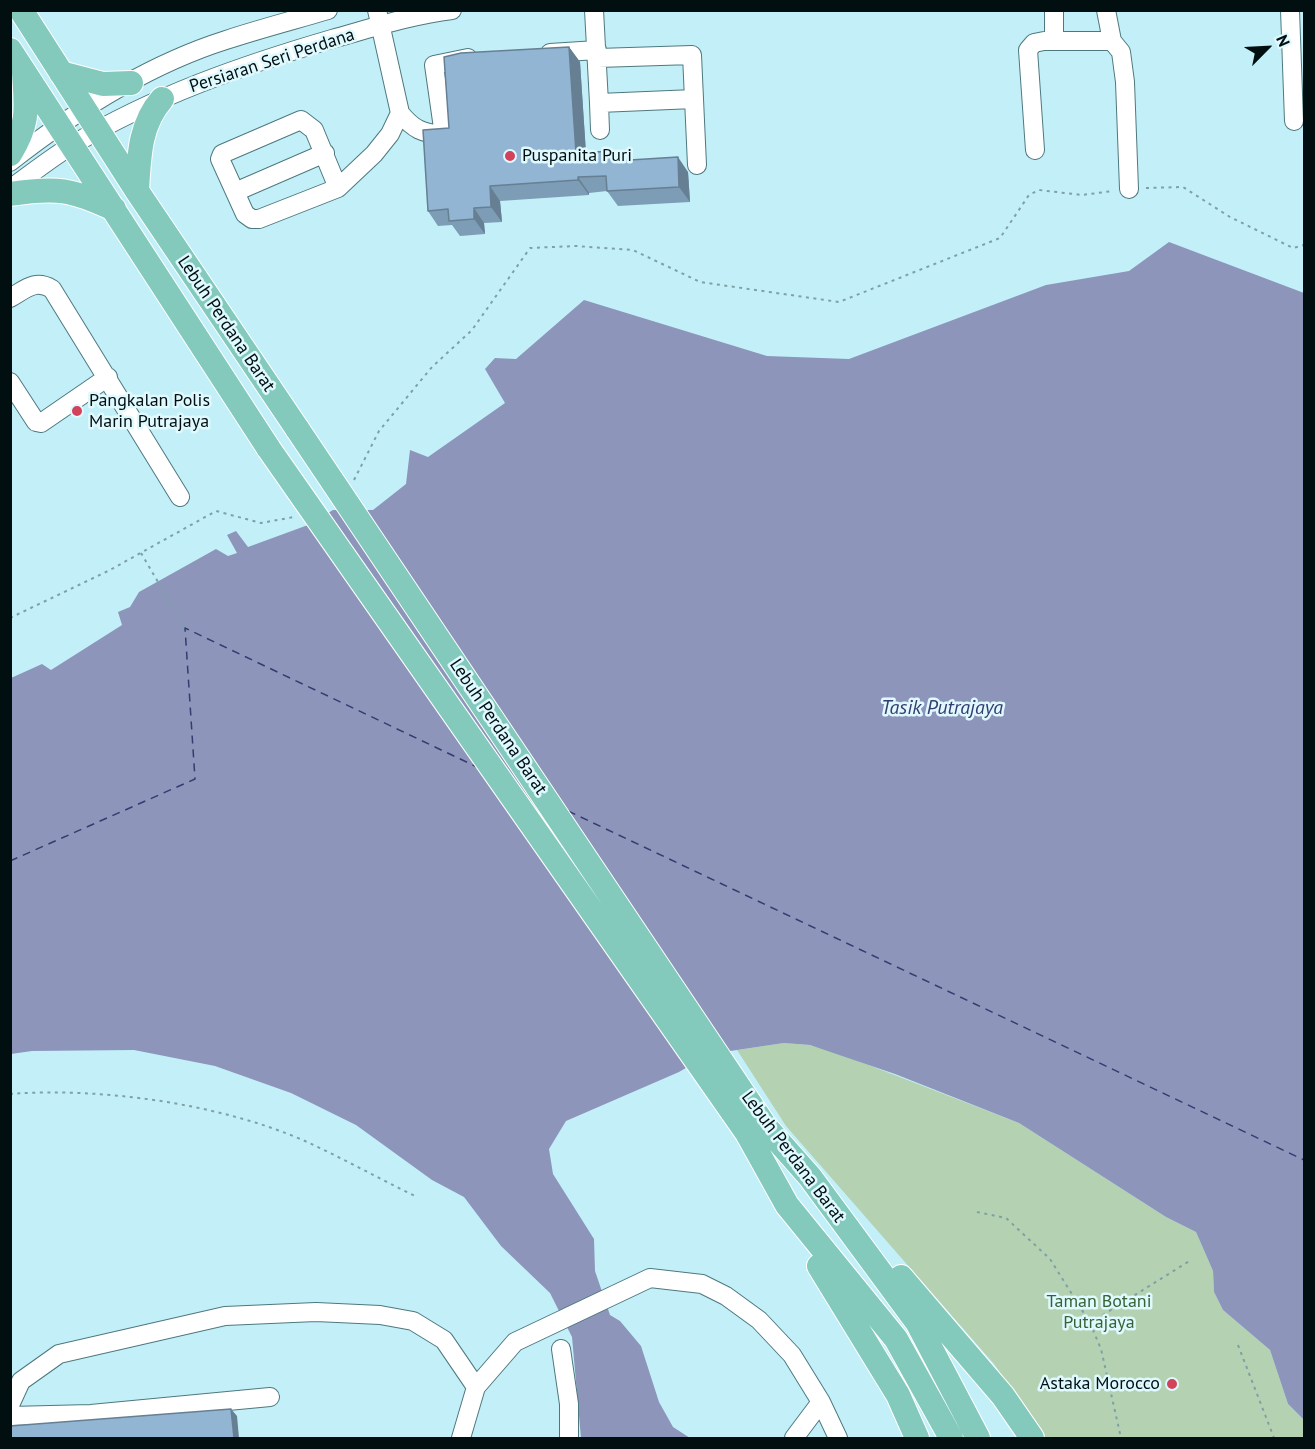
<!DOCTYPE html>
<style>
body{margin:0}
#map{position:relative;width:1315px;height:1449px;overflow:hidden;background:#c3f0f8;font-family:"PT Sans",sans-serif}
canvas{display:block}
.frame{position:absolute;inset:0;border:12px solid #010f11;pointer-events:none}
.north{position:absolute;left:1237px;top:18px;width:60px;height:60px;-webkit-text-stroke:4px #dff9fe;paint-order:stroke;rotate:66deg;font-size:16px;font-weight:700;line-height:24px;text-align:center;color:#010f11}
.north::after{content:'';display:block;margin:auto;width:21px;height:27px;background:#010f11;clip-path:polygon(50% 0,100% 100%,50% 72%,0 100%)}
</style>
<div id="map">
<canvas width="1315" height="1449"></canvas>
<div class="frame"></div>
<div class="north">N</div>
</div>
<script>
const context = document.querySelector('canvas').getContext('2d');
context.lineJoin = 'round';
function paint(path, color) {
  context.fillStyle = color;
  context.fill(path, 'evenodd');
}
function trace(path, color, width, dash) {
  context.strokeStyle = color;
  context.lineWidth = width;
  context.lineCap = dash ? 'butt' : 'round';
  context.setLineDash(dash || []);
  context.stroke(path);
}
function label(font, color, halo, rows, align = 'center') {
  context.font = font + ' "PT Sans",sans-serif';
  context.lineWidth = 5;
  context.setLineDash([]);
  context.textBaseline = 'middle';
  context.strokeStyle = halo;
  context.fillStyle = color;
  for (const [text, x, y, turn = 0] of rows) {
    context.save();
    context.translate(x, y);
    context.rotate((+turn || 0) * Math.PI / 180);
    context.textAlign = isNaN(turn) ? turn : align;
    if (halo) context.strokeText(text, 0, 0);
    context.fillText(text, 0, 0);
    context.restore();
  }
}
const green = new Path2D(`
 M784 1043 810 1045 840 1054 1019 1123 1166 1217 1196 1232 1213 1271 1214 1292 1223 1310 1270 1350 1288 1404 1304 1420V1438H1045L994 1364 786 1126 737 1050Z`);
const water = new Path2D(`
 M1169 242 1304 293V1420L1288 1404 1270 1350 1223 1310 1214 1292 1213 1271 1196 1232 1166 1217 1019 1123 895 1074 810 1045 784 1043 710 1054 679 1072 566 1121 549 1149 553 1174 594 1239 595 1271 610 1315 620 1321 641 1346 659 1402 673 1427 690 1438H581L572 1337 550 1293 501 1246 464 1197 432 1180 356 1125 291 1093 215 1066 134 1050 32 1051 11 1054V678L42 664 51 670 122 625 118 612 130 607 139 592 216 549 228 556 237 553 227 535 236 531 248 547 308 525 333 510H373L406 484 410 450 428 457 505 403 485 369 495 358 516 359 584 300 767 356 849 359 1046 285 1129 271Z`);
const ferry = new Path2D(`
 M568 811 1304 1160
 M10 861 195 779 185 628 477 767`);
const path = new Path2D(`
 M1146 188 1183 187 1230 217 1293 248 1304 245
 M354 480 379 431 432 367 472 330 530 248 576 246 633 250 700 282 839 302 1000 238 1029 195 1039 190 1082 195 1113 191
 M141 553 185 628
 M10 618 110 570 216 511 261 523 294 517
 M10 1094C102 1087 221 1104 305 1141 342 1158 378 1178 415 1196
 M977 1212 1006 1218 1050 1259 1090 1323 1101 1349 1121 1438
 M1090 1323 1191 1260
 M1238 1345 1274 1438`);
const minor = new Path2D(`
 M594 10 599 103 694 99
 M1106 10 1112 41 1121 52 1125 82 1129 189
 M1290 10 1294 121
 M1054 41V10
 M550 53 597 50
 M598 58 692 55 697 165
 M599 103 600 130
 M400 113C414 130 422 133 444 135L434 65 468 58
 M1035 150 1028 50 1034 43 1044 41H1112
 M10 162C75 111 147 65 226 40 259 29 294 20 328 10
 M338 188 314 130 301 120 222 154 220 159 245 214 252 219H259L338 188 374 154 390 134 400 113 377 10
 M10 189C31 174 52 157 74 144 154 96 243 65 332 39 372 28 411 15 452 10
 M235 192 325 153
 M10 298C26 289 35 279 52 289L180 497
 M10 382 36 422 41 423 108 377
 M561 1349 569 1404V1438
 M10 1405 21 1381 59 1354 225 1316 316 1312 380 1315 413 1321 444 1340 476 1387
 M10 1416 91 1414 270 1397
 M461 1438 476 1387 515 1342 650 1278 702 1284 726 1296 759 1320 792 1355 821 1402 838 1438
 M794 1438 821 1402`);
const major = new Path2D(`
 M21 10 137 191 298 430
 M10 50 269 449
 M61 73 103 84 131 83
 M10 154C30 121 26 109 24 72
 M137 191C139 158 139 125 162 99
 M10 194C57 187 71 189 114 209
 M765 1126 810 1177 917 1322 978 1438
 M747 1133 787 1205 896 1339 951 1438
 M819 1266 898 1395 917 1438
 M901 1277 1003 1396 1032 1438`);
const majorBridge = new Path2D(`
 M298 430 765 1126
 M269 449 747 1133`);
const wall = new Path2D(`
 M569 47 580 62 586 153 620 161 688 172 690 202 618 206 607 191 589 193V195L500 201 502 222 484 223 485 234 460 236 452 225 438 226 428 211 449 128Z`);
const shadedWall = new Path2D(`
 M569 47 580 62 587 169 576 153Z
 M613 151 624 166 614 161Z
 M678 157 688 172 690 202 679 187Z
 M578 177 589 193V195L578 180Z
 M490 186 500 201 502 222 491 207Z
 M474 208 484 223 485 234 474 219Z
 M231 1409 237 1416 239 1438H234Z`);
const building = new Path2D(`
 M569 47 576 153 613 151 614 161 678 157 679 187 607 191 606 176 578 177V180L490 186 491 207 474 208V219L449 221 448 209 428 211 423 130 449 128 444 57 461 53Z
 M231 1409 234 1438H10V1426Z`);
const markers = [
 [510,156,6,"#d2425a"],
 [77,411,6,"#d2425a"],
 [1172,1384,6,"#d2425a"]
];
const streetNames = [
 ["Persiaran Seri Perdana",272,61,-18],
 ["Lebuh Perdana Barat",226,324,56],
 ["Lebuh Perdana Barat",498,727,56],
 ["Lebuh Perdana Barat",793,1157,53]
];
const poiNames = [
 ["Puspanita Puri",522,156],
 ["Pangkalan Polis",89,401],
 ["Marin Putrajaya",89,422],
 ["Astaka Morocco",1160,1384,"right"]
];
const parkNames = [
 ["Taman Botani",1099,1302],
 ["Putrajaya",1099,1323]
];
const waterNames = [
 ["Tasik Putrajaya",942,708]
];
paint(green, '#b4d2b2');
paint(water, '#8d95bb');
trace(ferry, '#353c6f', 1.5, [8, 6]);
trace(minor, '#4e787f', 20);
trace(major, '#fff', 26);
trace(path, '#7ea0a6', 2, [3, 4.5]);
trace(minor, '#fff', 18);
trace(major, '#83cabc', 24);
trace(majorBridge, '#fff', 26, []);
trace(majorBridge, '#83cabc', 24);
paint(wall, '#7d9cb5');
paint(shadedWall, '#667f93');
paint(building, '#91b5d2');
trace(building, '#667f93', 1.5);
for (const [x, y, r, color] of markers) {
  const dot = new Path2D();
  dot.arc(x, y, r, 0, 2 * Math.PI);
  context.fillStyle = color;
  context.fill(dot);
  trace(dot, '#dff9fe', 2);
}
label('18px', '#010f11', '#dff9fe', streetNames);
label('18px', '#010f11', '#dff9fe', poiNames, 'left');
label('18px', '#366335', '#dff9fe', parkNames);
label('italic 20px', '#353c6f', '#dff9fe', waterNames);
</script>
